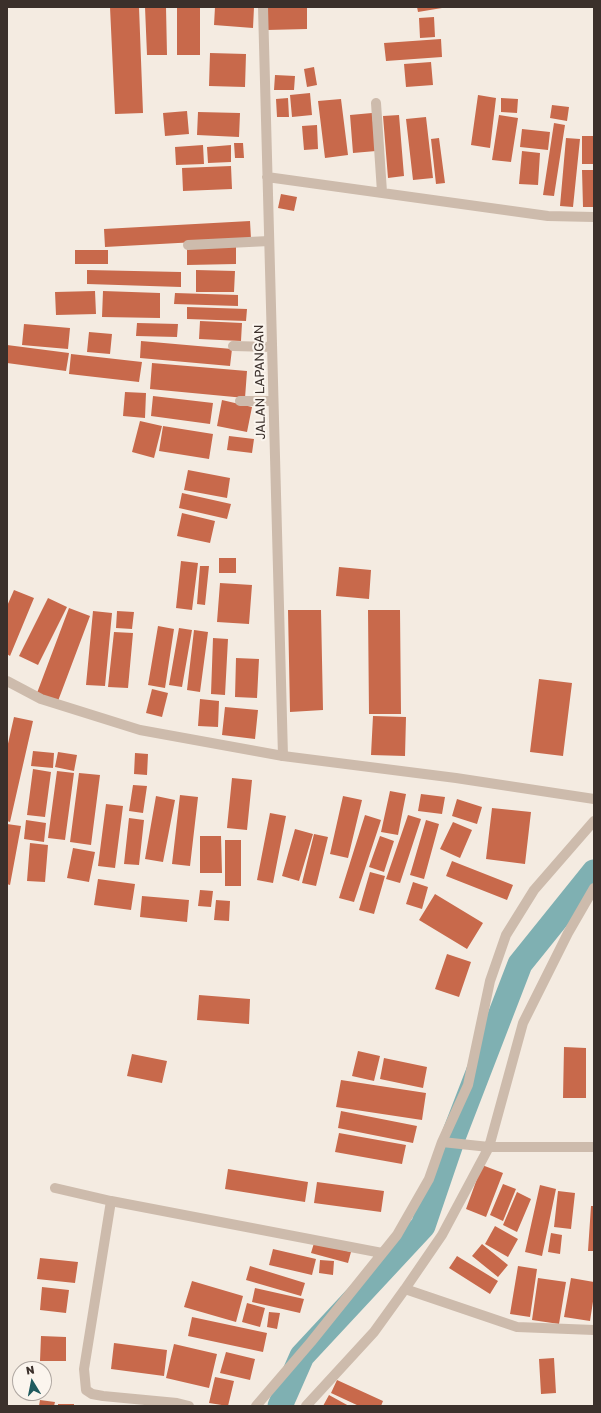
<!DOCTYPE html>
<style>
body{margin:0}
#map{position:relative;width:601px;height:1413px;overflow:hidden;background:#f4ebe1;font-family:"Golos Text",sans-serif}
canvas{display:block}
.frame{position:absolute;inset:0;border:8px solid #3b302b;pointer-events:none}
.north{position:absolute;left:12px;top:1361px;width:40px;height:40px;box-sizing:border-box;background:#fbf5ee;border:1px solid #aea6a0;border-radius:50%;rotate:350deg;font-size:11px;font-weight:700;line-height:16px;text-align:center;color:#3b302b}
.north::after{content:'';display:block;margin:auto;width:14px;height:18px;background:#1f5a5e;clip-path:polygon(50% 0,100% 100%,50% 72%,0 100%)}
</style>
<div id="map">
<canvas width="601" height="1413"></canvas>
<div class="frame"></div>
<div class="north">N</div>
</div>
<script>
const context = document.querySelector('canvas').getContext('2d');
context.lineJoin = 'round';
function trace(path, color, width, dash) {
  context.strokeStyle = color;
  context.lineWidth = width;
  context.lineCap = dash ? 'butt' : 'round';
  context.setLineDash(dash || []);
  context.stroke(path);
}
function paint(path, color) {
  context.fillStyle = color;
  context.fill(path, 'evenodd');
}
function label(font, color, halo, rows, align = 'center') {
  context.font = font + ' "Golos Text",sans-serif';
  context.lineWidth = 4;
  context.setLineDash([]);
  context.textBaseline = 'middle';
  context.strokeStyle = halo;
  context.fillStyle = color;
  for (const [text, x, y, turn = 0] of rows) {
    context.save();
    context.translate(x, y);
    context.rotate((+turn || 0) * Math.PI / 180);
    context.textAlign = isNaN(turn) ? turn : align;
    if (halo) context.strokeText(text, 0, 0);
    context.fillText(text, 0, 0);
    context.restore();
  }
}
const canal = new Path2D(`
 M280 1406 302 1356 423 1226 454 1135 520 964 594 872`);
const building = new Path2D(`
 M110 7H139L143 113 115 114Z
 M145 7H166L167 55H147Z
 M177 7H200V55H177Z
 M215 7H254L253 28 214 25Z
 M266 7H307V29L267 30Z
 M417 7H442V8L418 12Z
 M434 17 435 37 420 38 419 18Z
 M441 39 442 57 386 61 384 43Z
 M210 53 246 54 245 87 209 86Z
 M431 62 433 85 406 87 404 64Z
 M314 67 317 85 307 87 304 69Z
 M275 75 295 76 294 90H274Z
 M310 93 312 115 292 117 290 95Z
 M478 95 496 98 490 148 471 145Z
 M288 98 289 117H277L276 99Z
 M501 98 518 99 517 113 501 112Z
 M341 99 348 155 325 158 318 101Z
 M552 105 569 107 567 121 550 118Z
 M187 111 189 134 165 136 163 113Z
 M198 112 240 113 239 137 197 135Z
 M372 113 376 151 353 153 350 115Z
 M399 115 404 176 388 178 383 116Z
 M499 115 518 118 511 162 492 160Z
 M426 117 433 178 413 180 406 119Z
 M554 123 565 125 554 196 543 195Z
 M317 125 318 149 304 150 302 126Z
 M522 129 550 132 548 150 520 147Z
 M582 136H594V164H582Z
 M439 138 445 183 436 184 431 139Z
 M566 138 580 139 573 207 560 206Z
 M234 143H243L244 158H235Z
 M203 145 204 164 176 165 175 147Z
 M231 145V162L208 163 207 147Z
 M522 151 540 153 538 185 519 184Z
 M231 166 232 189 183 191 182 168Z
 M582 170H594V207H583Z
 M281 194 297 197 294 211 278 208Z
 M250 221 251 239 105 247 104 229Z
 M187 246H236V264L187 265Z
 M75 250H108V264H75Z
 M87 270 181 272V287L87 284Z
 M196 270 235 271 234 292H196Z
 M95 291 96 314 56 315 55 292Z
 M103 291 160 293V318L102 317Z
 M175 293 238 295V306L174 304Z
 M187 307 247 309 246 321 187 319Z
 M200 321 242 323 241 341 199 339Z
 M137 323 178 324 177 337 136 336Z
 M24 324 70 328 68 349 22 345Z
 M89 332 112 334 110 354 87 352Z
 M141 341 232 349 230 366 140 358Z
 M7 345 69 353 66 371 7 363Z
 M71 354 142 362 139 382 69 374Z
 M152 363 247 371 245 398 150 389Z
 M125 392 146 393 145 418 123 416Z
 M153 396 213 403 210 424 151 416Z
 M222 400 252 407 247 432 217 426Z
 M140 421 162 426 154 458 132 452Z
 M163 426 213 434 209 459 159 451Z
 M229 436 254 439 252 453 227 450Z
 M188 470 230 478 227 498 184 490Z
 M182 493 231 504 227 519 179 508Z
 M182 513 215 521 210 543 177 536Z
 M219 558H236V573H219Z
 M181 561 198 563 192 610 176 608Z
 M200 566H209L205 605 197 604Z
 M339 567 371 570 369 599 336 596Z
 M220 583 252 585 249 624 217 622Z
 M14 590 34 598 10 656 7 654V606Z
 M48 598 67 607 38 665 19 656Z
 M69 608 90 616 58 701 37 693Z
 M288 610H321L323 710 290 712Z
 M368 610H400L401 714H369Z
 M93 611 112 613 105 686 86 685Z
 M117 611 134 612 132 629 116 628Z
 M158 626 174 629 165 688 148 685Z
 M179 628 192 630 182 687 169 685Z
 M194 630 208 632 200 692 187 690Z
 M114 632 133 633 128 688 108 687Z
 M213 638 228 639 225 695 211 694Z
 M236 658 259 659 257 698 235 697Z
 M539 679 572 683 563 756 530 752Z
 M152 689 168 693 162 717 146 713Z
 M200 699 219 701 218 727 198 726Z
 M225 707 258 710 255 739 222 735Z
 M373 716 406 717 405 756 371 755Z
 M14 717 33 721 10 822 7 821V748Z
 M33 751 54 753 53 768 31 766Z
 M58 752 77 755 74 771 55 767Z
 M135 753 148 754 147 775 134 774Z
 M33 769 51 772 45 817 27 815Z
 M57 771 74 773 65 840 48 838Z
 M79 773 100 775 91 845 70 842Z
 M232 778 252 780 247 830 227 828Z
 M133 785 147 786 143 813 129 811Z
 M390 791 406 794 398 835 381 832Z
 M421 794 445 797 442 814 418 811Z
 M180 795 198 797 190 866 172 864Z
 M156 796 175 800 163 862 145 859Z
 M343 796 362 800 348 858 330 854Z
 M457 799 482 807 477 824 452 816Z
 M106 804 123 806 115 868 98 866Z
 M492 808 531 812 525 864 486 859Z
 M270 813 286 816 273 883 257 880Z
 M365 815 381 820 354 902 339 898Z
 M408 815 421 819 400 883 386 879Z
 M129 818 144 820 139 865 124 864Z
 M26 820 46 823 44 842 24 839Z
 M426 820 439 824 424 879 410 875Z
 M453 822 472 830 460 858 440 849Z
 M7 824 21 826 10 885 7 884Z
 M295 829 313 834 299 881 282 876Z
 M314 834 328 837 316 886 302 883Z
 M200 836H221L222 873H200Z
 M380 836 394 841 384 872 369 867Z
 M225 840H241V886H225Z
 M30 843 48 845 45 882 27 881Z
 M73 848 95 852 89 882 67 878Z
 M452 861 513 885 507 900 446 876Z
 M370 872 385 876 374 914 359 910Z
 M98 879 135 884 131 910 94 905Z
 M413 882 428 887 422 909 406 904Z
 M200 890 213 891 211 907 198 906Z
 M435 894 483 923 467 949 419 920Z
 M142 896 189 900 187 922 140 917Z
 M216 900 230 901 229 921 214 920Z
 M447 954 471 962 459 997 435 989Z
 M199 995 250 999 249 1024 197 1020Z
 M564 1047 586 1048V1098H563Z
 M358 1051 380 1056 374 1081 352 1076Z
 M132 1054 167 1061 162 1083 127 1076Z
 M384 1058 427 1067 423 1088 380 1079Z
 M341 1080 426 1093 422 1120 336 1107Z
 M341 1111 417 1126 413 1143 338 1128Z
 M339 1133 406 1145 402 1164 335 1152Z
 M482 1165 503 1173 486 1217 466 1209Z
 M228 1169 308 1182 305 1202 225 1189Z
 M317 1182 384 1191 381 1212 314 1203Z
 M503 1184 516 1189 503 1221 490 1215Z
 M540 1185 556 1189 542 1256 525 1252Z
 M558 1191 575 1193 571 1229 554 1227Z
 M517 1192 531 1199 517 1232 503 1225Z
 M591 1206H594V1251H588Z
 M495 1226 518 1239 508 1257 485 1244Z
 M551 1233 562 1235 560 1254 548 1252Z
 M314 1243 351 1252 348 1263 311 1253Z
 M482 1244 508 1265 498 1277 472 1256Z
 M273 1249 316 1259 312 1275 269 1265Z
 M457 1256 498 1281 490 1294 449 1268Z
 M40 1258 78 1262 75 1283 37 1279Z
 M320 1260 334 1261 333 1275 319 1273Z
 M250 1266 305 1283 301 1296 246 1280Z
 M518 1266 537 1269 530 1317 510 1314Z
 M538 1278 566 1282 559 1324 532 1320Z
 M571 1278 594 1282V1295L590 1321 564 1317Z
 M192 1281 243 1296 236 1322 184 1307Z
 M42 1287 69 1290 66 1313 40 1310Z
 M255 1288 304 1299 300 1313 252 1302Z
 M247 1303 265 1308 260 1327 242 1322Z
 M269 1312 280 1313 277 1329 267 1327Z
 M192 1317 267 1333 263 1352 188 1336Z
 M41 1336 66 1337V1361H40Z
 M114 1343 167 1350 164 1376 111 1369Z
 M174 1344 217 1354 209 1388 166 1378Z
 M226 1352 255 1359 250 1380 220 1373Z
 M554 1358 556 1393 541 1394 539 1359Z
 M215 1377 234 1381 228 1406 209 1403Z
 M337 1380 383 1401 381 1406H359L331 1393Z
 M329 1395 349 1406H323Z
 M40 1400 55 1402 54 1406H39Z
 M58 1404H74V1406H58Z`);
const minor = new Path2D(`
 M263 7 283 756
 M376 103 382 192
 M267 177 548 216 594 217
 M188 245 269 241
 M233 346 272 347
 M240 401H273
 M442 1142 489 1147H594
 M55 1188 111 1201 382 1253
 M111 1201 84 1369 86 1390 92 1394 103 1396 177 1403 189 1406
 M405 1289 517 1327 594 1330
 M256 1406 311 1342 397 1235 429 1179 442 1142 468 1085 490 981 506 935 534 890 594 821
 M306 1406 374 1332 405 1289 442 1235 489 1147 523 1023 568 933 594 888`);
const tertiary = new Path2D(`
 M7 681 41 699 140 730 283 756 456 778 594 799`);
const streetNames = [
 ["JALAN LAPANGAN",260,382,-91]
];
trace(canal, '#7fb0b2', 25);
paint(building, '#c8694b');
trace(minor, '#cdbbac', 10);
trace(tertiary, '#cdbbac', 10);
label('13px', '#3b302b', '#fbf5ee', streetNames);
</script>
